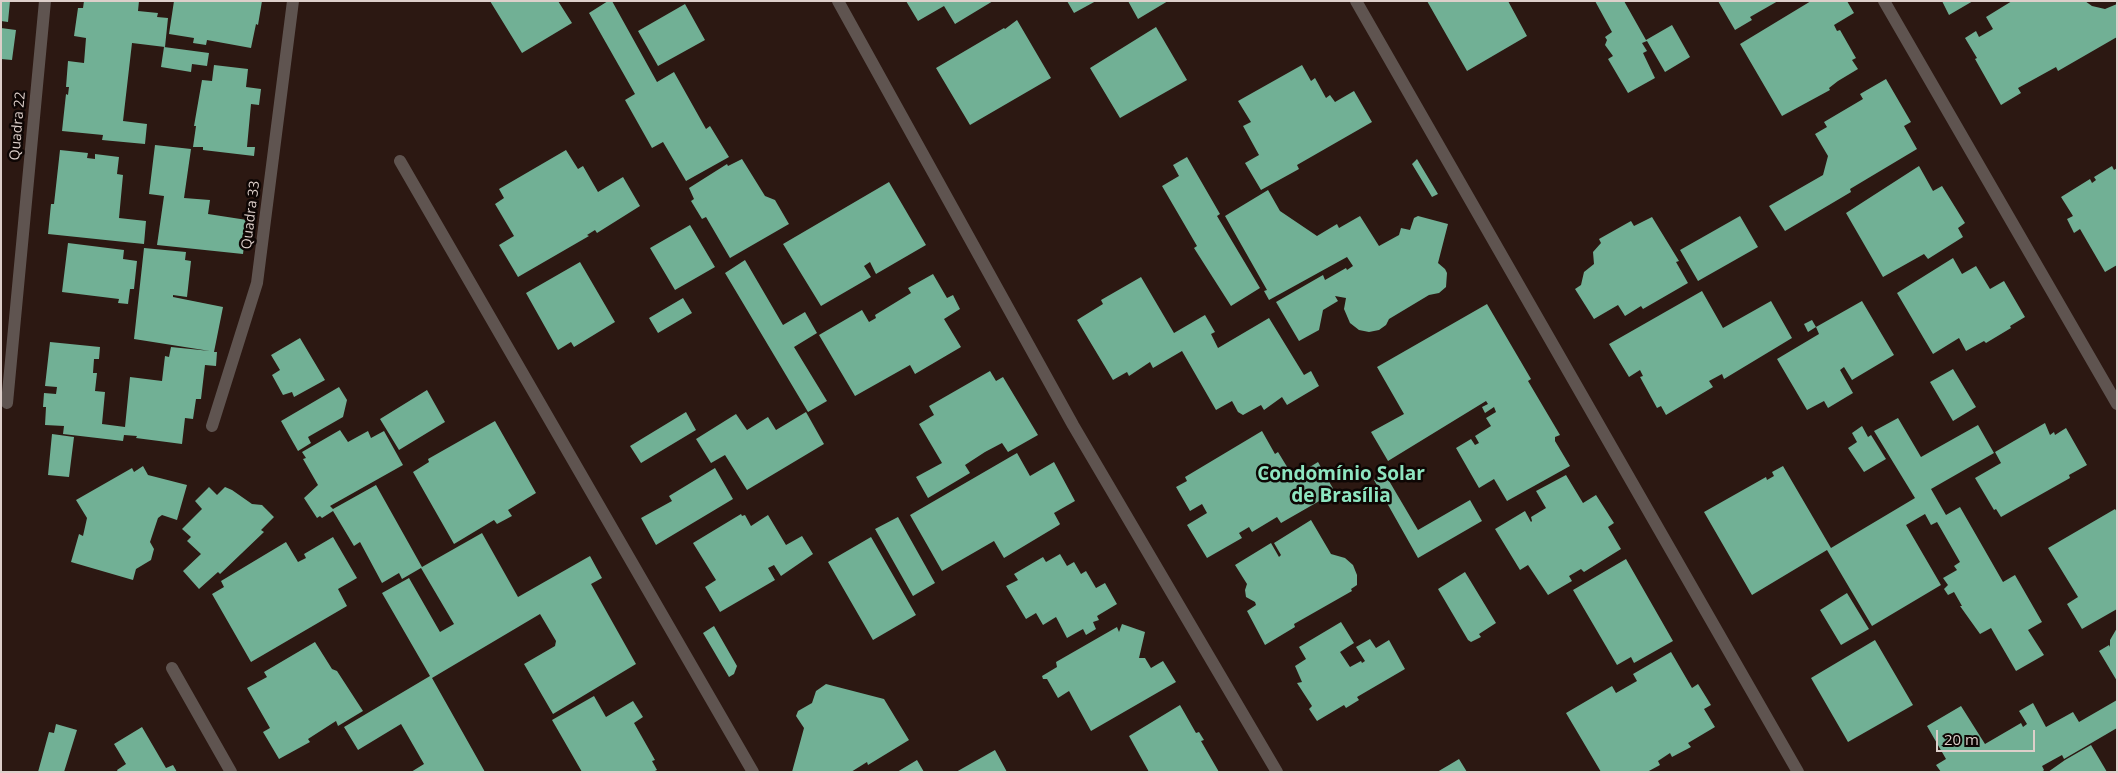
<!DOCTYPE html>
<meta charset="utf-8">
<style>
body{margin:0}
#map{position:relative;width:2118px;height:773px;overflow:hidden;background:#2c1812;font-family:"Open Sans",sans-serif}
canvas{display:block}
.frame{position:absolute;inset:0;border:2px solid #ddcfca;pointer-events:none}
.scale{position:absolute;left:1936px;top:730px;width:99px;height:22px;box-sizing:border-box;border:2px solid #ddcfca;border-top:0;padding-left:6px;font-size:15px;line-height:18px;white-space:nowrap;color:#ddcfca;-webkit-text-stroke:4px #0e0604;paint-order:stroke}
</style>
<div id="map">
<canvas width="2118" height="773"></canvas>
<div class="frame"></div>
<div class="scale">20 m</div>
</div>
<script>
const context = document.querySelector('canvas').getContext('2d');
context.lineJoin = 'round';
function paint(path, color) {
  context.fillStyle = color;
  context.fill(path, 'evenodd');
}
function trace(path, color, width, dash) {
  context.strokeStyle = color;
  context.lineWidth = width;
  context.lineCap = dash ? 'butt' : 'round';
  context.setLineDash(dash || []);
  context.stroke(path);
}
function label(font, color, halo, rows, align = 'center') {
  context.font = font + ' "Open Sans",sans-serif';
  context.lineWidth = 5;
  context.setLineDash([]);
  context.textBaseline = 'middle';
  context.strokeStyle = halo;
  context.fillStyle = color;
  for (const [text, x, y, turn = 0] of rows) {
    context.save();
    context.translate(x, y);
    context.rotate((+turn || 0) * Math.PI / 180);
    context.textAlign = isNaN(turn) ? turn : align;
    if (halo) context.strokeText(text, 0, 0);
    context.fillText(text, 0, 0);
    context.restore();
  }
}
const building = new Path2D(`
 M1 1H10L8 22 1 21Z
 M84 1H139L138 11 158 13 157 17 168 18 165 47 132 43 123 121 147 124 145 144 102 140 103 135 62 131 66 94 68 95 69 87H66L68 61 84 63 86 38 74 36 78 8H83Z
 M174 1H262L258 25 256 24 251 48 207 40 206 45 193 43 194 38 169 34Z
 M490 1H558L572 23 522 53Z
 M608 1H612L657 82 674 72 706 129 710 126 729 157 686 181 663 142 652 148 625 100 635 94 589 13Z
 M906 1H993L955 24 944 6 918 21Z
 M1067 1H1096L1074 13Z
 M1128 1H1168L1138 19Z
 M1427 1H1508L1527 36 1467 71Z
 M1595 1H1624L1646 40 1672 25 1690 57 1665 72 1647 41 1642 43 1647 51 1643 53 1655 78 1628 93 1608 59 1613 56 1605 45 1607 40 1605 37 1612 32Z
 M1718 1H1778L1750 17 1752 20 1735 30Z
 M1811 1H1847L1854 13 1834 25 1837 31 1840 30 1856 58 1852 60 1858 69 1838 81 1829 88 1830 90 1782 116 1740 44Z
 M1942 1H1973L1949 15Z
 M2012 1H2085L2092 6 2105 9 2117 4V37L2058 71 2056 67 2018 88 2021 93 2001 105 1975 59 1977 58 1965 38 1976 31 1979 37 1993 29 1986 17Z
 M685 4 705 40 658 66 638 31Z
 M1017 20 1051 78 970 125 936 68 1004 28 1005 29Z
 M1156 27 1187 80 1120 118 1090 68Z
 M1 28 16 30 12 60 1 59Z
 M164 47 209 53 207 66 192 64 191 72 161 67Z
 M214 65 248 69 246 87 261 89 259 105 251 104 247 147H255L254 156 203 150V147H193L196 126H194L202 80 212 81Z
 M1302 65 1311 81 1315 78 1326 98 1330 95 1335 102 1354 91 1372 122 1297 165 1299 169 1261 190 1245 163 1259 155 1243 126 1251 122 1238 101Z
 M1886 79 1911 122 1904 126 1917 149 1850 189 1851 192 1785 231 1769 206 1823 175 1828 156 1815 134 1827 127 1824 122 1863 99 1860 94Z
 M155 145 191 149 184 198 210 200 208 214 247 220 243 254 157 245 164 196 149 194Z
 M60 150 88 153 87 158 95 159V154L119 157 117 174 123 175 119 218 146 221 144 244 48 234 51 204H54Z
 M566 150 578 169 583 166 598 192 623 177 640 206 597 233 595 230 587 235 589 236 518 277 499 245 514 236 495 204 504 198 499 189Z
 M1187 157 1220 214 1217 216 1260 288 1231 306 1194 248 1197 246 1162 186 1179 176 1173 165Z
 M742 159 765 196 775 200 789 224 730 258 706 217 702 219 691 201 694 199 689 188 727 164 728 166Z
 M1417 159 1438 194 1432 197 1412 164Z
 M1919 166 1933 191 1942 186 1965 223 1958 228 1963 237 1928 259 1924 254 1883 277 1846 213Z
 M2112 166 2114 170 2117 168V265L2105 272 2080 229 2074 233 2067 219 2073 216 2061 197 2090 179 2092 183 2096 180 2094 177Z
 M889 182 926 245 876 274 870 262 864 266 871 277 821 306 783 244Z
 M1268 190 1280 211 1317 236 1337 224 1339 228 1360 216 1379 246 1399 235 1401 228 1410 230 1414 218 1418 216 1448 224 1438 263 1445 269 1447 273 1446 287 1439 293 1429 295 1389 319 1386 325 1379 330 1369 332 1359 330 1350 323 1344 309 1346 298 1335 296 1338 301 1323 310 1319 330 1299 341 1276 302 1323 275 1325 280 1346 268 1347 270 1353 266 1347 257 1269 300 1264 291 1267 290 1225 216Z
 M1740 216 1758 247 1698 281 1680 250Z
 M1652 217 1679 261 1676 262 1688 283 1643 309 1641 306 1625 316 1618 305 1594 319 1575 289 1581 285 1584 272 1594 264 1593 252 1601 243 1599 239 1631 221 1634 226Z
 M690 225 715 267 675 290 650 248Z
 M68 243 124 250 123 259 137 261 134 289H130L128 304 118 303 119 299 62 292Z
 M144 248 186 252 185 260 191 261 187 297 173 295V297L223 307 214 352H217L216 366 205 365 201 399H196L193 419 185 418 182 444 136 438 137 436 124 435 123 441 63 434 64 426 45 425 46 407H43L44 393 56 394 57 387 45 386 50 342 100 347 99 359H94L93 373H97L95 391 105 392 102 424 125 427 130 377 162 381 165 356 169 357 171 347 210 351 134 339Z
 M1953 258 1962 274 1976 266 1990 289 2004 281 2025 317 2010 326 2011 328 1986 343 1984 341 1966 351 1959 338 1933 354 1897 293Z
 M745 260 783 325 805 312 817 333 794 347 827 401 808 412 725 273Z
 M580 262 615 322 574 347 571 342 558 350 526 293Z
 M933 274 947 298 953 295 960 309 944 319 961 347 915 374 910 365 855 396 819 335 862 310 869 322 876 318 875 315 911 293 908 288Z
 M1141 277 1174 333 1205 315 1215 332 1211 334 1218 348 1269 318 1304 375 1311 371 1319 386 1287 405 1282 397 1264 410 1261 405 1243 415 1238 412 1232 401 1216 410 1182 351 1153 368 1150 362 1129 376 1127 372 1113 380 1077 320 1103 304 1101 300Z
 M1702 291 1723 328 1771 301 1792 338 1724 379 1722 374 1709 381 1713 387 1666 415 1661 406 1657 408 1640 377 1643 376 1640 370 1629 377 1609 344Z
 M683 298 692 313 658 333 649 318Z
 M1862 301 1894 355 1852 380 1844 367 1840 370 1853 393 1828 408 1824 401 1807 410 1777 359 1819 334 1816 327Z
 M1487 304 1531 379 1528 381 1560 435 1555 437V441L1570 466 1507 501 1494 479 1479 488 1456 448 1471 439 1475 445 1479 443 1475 436 1491 426 1486 418 1496 412 1494 407 1485 413 1482 407 1488 404 1486 401 1388 461 1371 432 1404 414 1377 367Z
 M1812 320 1816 327 1808 332 1804 324Z
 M300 338 325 380 294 397 292 392 283 395 272 375 280 370 271 355Z
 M1953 369 1976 407 1953 421 1930 382Z
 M990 371 996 381 1003 377 1038 435 1008 452 1002 443 985 452 965 465 970 473 928 498 916 477 942 463 919 424 934 415 929 406Z
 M339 387 347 400 343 417 308 437 311 443 298 451 281 421Z
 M427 390 445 422 399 450 380 419Z
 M686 412 696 430 641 463 630 446Z
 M806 412 824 444 747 490 725 455 711 463 696 439 736 414 747 430 768 417 776 430Z
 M1898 418 1921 457 1978 425 1994 453 1931 489 1946 515 1960 507 2003 582 2015 575 2042 622 2028 630 2044 655 2016 671 1991 628 1980 634 1960 606H1962L1954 592 1948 595 1944 589 1948 585 1943 578 1957 570 1954 566 1960 562 1937 522 1931 525 1925 514 1906 525 1941 585 1872 626 1827 550 1752 595 1704 512 1766 477 1767 480 1774 476 1772 472 1783 466 1831 548 1915 498 1874 431Z
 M495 421 536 493 508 510 512 516 497 524 494 520 454 544 413 472 429 462 428 459Z
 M2045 423 2050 435 2054 432 2055 435 2066 428 2087 465 2069 475 2070 478 2001 517 1996 509 1994 510 1975 478 2001 463 1995 452Z
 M1862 426 1868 437 1871 435 1886 459 1864 472 1848 448 1857 442 1852 433Z
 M340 430 348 442 368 431 371 438 384 431 403 465 330 506 333 509 376 485 422 567 482 533 518 597 590 556 602 578 591 584 636 664 553 714 524 664 555 646 556 641 540 614 432 678 485 772H411L424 764 401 724 358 750 344 727 430 676 382 593 409 578 440 632 454 624 421 568 402 579 399 573 382 583 360 542 354 546 333 511 322 518 320 516 317 518 304 498 318 485 303 459 306 458 302 452Z
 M1262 431 1275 454 1278 452 1289 470 1286 472 1290 479 1318 462 1335 492 1281 523 1277 517 1252 532 1249 527 1239 533 1242 538 1207 558 1187 525 1207 513 1202 504 1190 511 1176 487 1187 481 1185 477Z
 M52 434 74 437 69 477 48 475Z
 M1017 453 1030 476 1054 462 1075 501 1054 513 1060 524 1059 525 1004 558 994 541 942 571 910 515Z
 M143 466 148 475 187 485 177 520 162 515 158 518 150 542 154 549 151 560 136 569 133 580 71 562 79 534 83 536 87 518 76 500 132 468 134 472Z
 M715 468 733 499 656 545 641 518 672 501 669 496Z
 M1385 474 1418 530 1470 500 1482 521 1418 558 1374 480Z
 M1566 475 1583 503 1596 495 1614 523 1608 527 1621 549 1584 572 1581 569 1569 576 1572 581 1548 595 1528 565 1520 570 1495 529 1525 511 1531 522 1532 521 1531 517 1546 508 1536 491Z
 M209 487 217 495 225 487 232 490 252 504 262 505 274 517 261 530 264 532 220 574 218 572 199 589 183 571 201 554 187 541 191 537 182 529 202 509 195 501Z
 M2115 509 2117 512V609L2082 629 2067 604 2078 597 2048 548Z
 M741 514 742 516 745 515 751 526 768 515 786 545 802 536 813 554 781 576 774 565 768 568 775 580 720 612 705 587 716 580 693 543Z
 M898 517 935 583 913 596 875 529Z
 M1311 520 1331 554 1345 558 1353 565 1357 575V585L1351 589 1352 591 1294 624 1295 627 1265 645 1247 611 1256 605 1255 602 1246 597 1245 590 1247 584 1235 565 1271 543 1279 557 1281 555 1274 543Z
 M333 537 357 578 338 589 347 606 251 662 212 594 224 587 221 581 286 542 298 562 306 558 304 554Z
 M871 537 916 615 873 640 828 562Z
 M1060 554 1067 566 1074 562 1081 574 1086 571 1096 588 1105 583 1117 604 1097 616 1099 620 1093 622 1096 629 1086 635 1083 629 1067 638 1056 617 1043 625 1036 613 1026 619 1006 586 1018 580 1014 574 1043 557 1046 562Z
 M1626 559 1673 641 1634 663 1631 657 1617 665 1573 590Z
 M1465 572 1496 623 1479 634 1481 637 1471 642 1468 640 1438 589Z
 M1847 593 1869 629 1841 645 1820 610Z
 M1341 622 1354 643 1340 652 1350 667 1361 661 1362 663 1365 661 1356 647 1370 639 1376 648 1389 640 1405 669 1357 697 1359 700 1346 708 1344 705 1317 721 1309 709 1312 706 1297 683 1302 682 1295 666 1306 659 1299 647Z
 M1122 624 1145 632 1139 658H1145L1151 668 1163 661 1176 682 1091 731 1069 691 1058 698 1047 679H1043L1042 676 1057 667 1056 662 1117 627 1119 632Z
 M714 626 737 666 734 674 729 677 703 633Z
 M2117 628V681L2099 651 2109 645 2110 647V640Z
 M1875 640 1913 705 1848 742 1811 678Z
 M315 642 332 669 337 671 363 711 338 726 336 721 308 739 310 742 279 759 263 732 270 728 247 688 267 677 264 672Z
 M1671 652 1692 688 1698 684 1711 705 1704 709 1715 727 1688 743 1691 747 1672 757 1670 753 1658 761 1660 765 1647 772H1601L1566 713 1612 686 1616 693 1637 681 1633 674Z
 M826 684 884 699 909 740 868 765 867 762 851 772H792L804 728 796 716 798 711 812 703 816 691Z
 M594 696 606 717 633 701 643 717 634 723 655 760 652 761 657 770 653 772H582L552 720Z
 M2117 700V728L2064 759 2062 755 2042 766 2044 770 2042 772H1941L1936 765 1946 759 1927 726 1961 706 1985 744 2021 723 2023 727 2027 724 2019 711 2033 703 2046 727 2073 712 2079 722Z
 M1180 705 1196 733 1199 732 1204 740 1201 741 1219 772H1149L1129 736Z
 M56 724 77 730 64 772H38L49 732 54 733Z
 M142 727 166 768 173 765 177 772H118L117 770 126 764 114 744Z
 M2091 745 2107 772H2048L2065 760Z
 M995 750 1007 772H956Z
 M1459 759 1467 772H1437L1449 765Z
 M917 760 924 772H897Z`);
const minor = new Path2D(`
 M838 1 1073 425 1277 772
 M1356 1 1798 772
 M1884 1 2117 404
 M400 161 753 772
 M7 403 45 1
 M212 426 257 283 293 1
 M172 668 231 772`);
const streetNames = [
 ["Quadra 22",18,126,-85],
 ["Quadra 33",251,215,-83]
];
const districtNames = [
 ["Condomínio Solar",1341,475],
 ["de Brasília",1341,497]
];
paint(building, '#71b095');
trace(minor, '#5f5450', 12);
label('14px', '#ddcfca', '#0e0604', streetNames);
label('bold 19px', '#8ee5c0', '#0e0604', districtNames);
</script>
